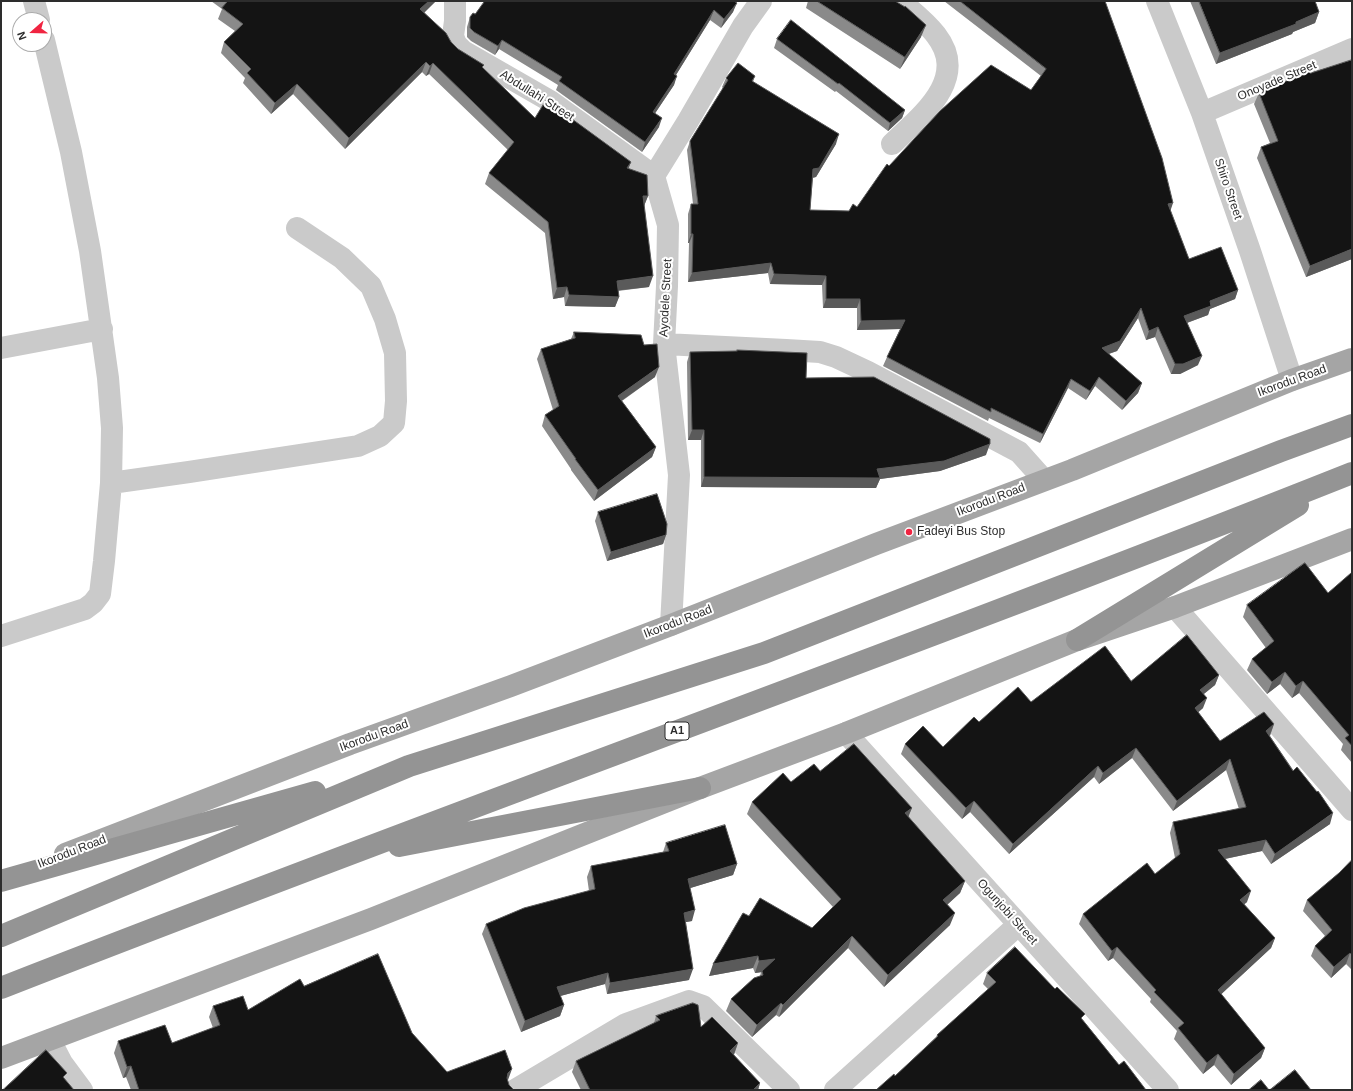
<!DOCTYPE html>
<style>
body{margin:0}
#map{position:relative;width:1353px;height:1091px;overflow:hidden;background:#fff;font-family:Helvetica,sans-serif}
canvas{display:block}
.frame{position:absolute;inset:0;border:2px solid #2d2d2d;pointer-events:none}
.north{position:absolute;left:12px;top:12px;width:40px;height:40px;box-sizing:border-box;background:#fff;border:1px solid #ababab;border-radius:50%;rotate:250deg;font-size:11px;font-weight:700;line-height:16px;text-align:center;color:#2d2d2d}
.north::after{content:'';display:block;margin:auto;width:14px;height:18px;background:#f02441;clip-path:polygon(50% 0,100% 100%,50% 72%,0 100%)}
</style>
<div id="map">
<canvas width="1353" height="1091"></canvas>
<div class="frame"></div>
<div class="north">N</div>
</div>
<script>
const context = document.querySelector('canvas').getContext('2d');
context.lineJoin = 'round';
function trace(path, color, width, dash) {
  context.strokeStyle = color;
  context.lineWidth = width;
  context.lineCap = dash ? 'butt' : 'round';
  context.setLineDash(dash || []);
  context.stroke(path);
}
function paint(path, color) {
  context.fillStyle = color;
  context.fill(path, 'evenodd');
}
function label(font, color, halo, rows, align = 'center') {
  context.font = font + ' Helvetica,sans-serif';
  context.lineWidth = 4;
  context.setLineDash([]);
  context.textBaseline = 'middle';
  context.strokeStyle = halo;
  context.fillStyle = color;
  for (const [text, x, y, turn = 0] of rows) {
    context.save();
    context.translate(x, y);
    context.rotate((+turn || 0) * Math.PI / 180);
    context.textAlign = isNaN(turn) ? turn : align;
    if (halo) context.strokeText(text, 0, 0);
    context.fillText(text, 0, 0);
    context.restore();
  }
}
const street = new Path2D(`
 M34 1 39 20
 M455 1V21L453 36 456 44 463 51 550 101 654 176
 M1157 1 1202 113 1250 251 1292 380
 M1202 113 1352 49
 M892 144C921 116 970 79 936 35 926 22 912 11 900 1
 M664 344 786 350 820 352 836 357 868 372 1019 452 1044 480
 M1 348 102 329
 M111 483 189 472 358 446 380 436 394 423 396 401 395 353 385 319 371 286 342 258 297 228
 M1175 607 1352 810
 M671 625 679 475 664 344 667 286 668 225 654 176 688 121 743 26 761 1
 M1 636 85 609 93 603 100 594 104 561 111 483 112 428 108 378 90 251 71 152 44 40
 M846 733 1168 1090
 M50 1040 62 1063 82 1090
 M515 1090 626 1024 689 1001 703 1006 789 1090
 M835 1090 1018 925`);
const primary = new Path2D(`
 M65 854 350 744 511 686 671 625 876 544 1072 470 1292 380 1352 359
 M1 1058 371 919 700 788 846 733 1077 640 1175 607 1352 539`);
const highway = new Path2D(`
 M1077 640 1298 505
 M399 846 700 788
 M1 881 315 792
 M1 936 409 766 764 653 1281 451 1352 425
 M1 988C450 812 904 651 1352 473`);
const wall = new Path2D(`
 M211 1H436L424 12 458 49 483 68 535 118 631 162 628 169 648 196 644 206 649 287 618 291 619 297 615 307 565 306 564 297 553 299 545 233 485 184 489 173 508 150 429 74 426 76 422 72 345 149 293 94 271 114 243 83 245 78 221 53 224 42 235 31 218 19 222 9Z
 M808 1H895L921 37 900 69 806 8Z
 M944 1H1105L1170 211 1189 259 1238 290 1235 299 1210 309 1208 315 1187 323 1198 365 1180 374H1171L1155 337 1146 340 1138 318 1117 351 1109 354 1142 383 1138 393 1122 410 1095 386 1086 400 1068 388 1040 443 989 418 988 421 883 366 887 357 900 329 857 330V308H823L822 285 770 284 768 273 688 282 689 243H688V214L691 204H693L687 150 690 141 723 88 722 87 726 78 755 76 753 82 836 144 816 177 813 178 810 210 849 211 857 207 889 166 1031 90 1041 76Z
 M1190 1H1315L1319 12 1315 23 1293 32 1292 34 1216 64Z
 M736 2 733 12 721 28 710 20 676 75 674 85 655 113 659 127 642 152 556 90 558 85 499 49 495 55 471 41 467 37V27L470 17 475 14Z
 M777 39 905 110 902 118 888 131 836 91 835 92 774 48Z
 M1259 93 1352 259 1306 277 1257 158 1261 147 1270 143 1254 104Z
 M574 332 655 377 622 401 656 447 652 457 594 501 571 470V469L542 426 545 415 553 410 537 359 541 349 571 339Z
 M737 350 806 378 986 455 940 471 880 479 876 488 701 487V440H688L687 362 690 352 737 351Z
 M598 512 666 535 663 544 607 561 595 521Z
 M1352 574V763L1341 750 1343 744 1299 693 1292 698 1280 684 1267 694 1247 670 1252 659 1266 648 1243 617 1247 605 1328 593Z
 M1219 675 1215 685 1204 694 1203 708 1198 712 1220 741 1274 724 1270 736 1330 824 1271 864 1262 851 1225 859 1247 902 1244 904 1275 938 1271 948 1221 994 1265 1048 1261 1058 1231 1085 1214 1065 1203 1074 1174 1039 1177 1031 1150 1002 1151 999 1113 958 1108 961 1079 924 1083 914 1155 874 1175 858 1170 833 1173 822 1239 809 1226 770 1173 811 1132 758 1099 784 1094 777 1009 854 970 812 962 819 901 754 905 744 943 747 979 722 1031 702 1131 681Z
 M820 771 912 808 908 816 965 881 960 893 947 905 950 925 884 987 848 948 779 1017 776 1015 752 1037 726 1011 731 999 760 976 761 972 755 973 753 968 709 976 749 916 812 928 833 907 747 814 752 802 791 782Z
 M666 843 737 864 733 875 690 888 692 921 686 922 689 980 607 994 605 984 560 996 564 1005 560 1016 521 1032 482 934 486 924 589 891 587 877 591 866 663 852Z
 M1352 860V970L1346 964 1331 978 1311 956 1315 946 1325 936 1303 911 1307 900 1339 873Z
 M987 973 1083 1020 1119 1065 895 1076 936 1037 937 1035 988 989 983 984Z
 M304 986 412 1033 447 1072 507 1081 509 1085 514 1090H131L126 1077 123 1078 114 1053 118 1041 172 1043 213 1028 209 1017 213 1006 248 1010Z
 M656 1016 701 1027 738 1043 734 1055 760 1083 758 1090H581L572 1072 576 1061 654 1023Z`);
const shadedWall = new Path2D(`
 M429 1H436L417 20 420 9Z
 M737 3 733 12 721 28 724 19Z
 M714 10 710 20 671 83 674 74Z
 M1319 12 1315 23 1293 32 1292 34 1216 64 1220 53Z
 M926 25 921 37 900 69 905 57Z
 M502 40 499 49 495 55 498 46Z
 M426 62 422 72 345 149 349 138Z
 M433 63 429 74 426 76 430 66Z
 M677 76 674 85 650 121 653 112Z
 M297 84 293 94 271 114 275 103Z
 M905 110 902 118 888 131 890 123Z
 M662 118 659 127 642 152 645 142Z
 M839 134 836 144 816 177 810 178 813 169Z
 M631 162 627 172V168Z
 M643 196H648L644 206Z
 M1173 203 1170 212 1168 204Z
 M691 234H693L689 243H688Z
 M1352 249V259L1306 277 1310 266Z
 M771 263 768 273 688 282 692 273Z
 M774 274 826 276 822 285 770 284Z
 M653 276 649 287 613 291 617 281Z
 M567 287 564 297 553 299 557 288Z
 M1238 290 1235 299 1210 309 1208 315 1181 325 1184 316 1210 301Z
 M569 295 619 297 615 307 565 306Z
 M826 299H860L857 308H823Z
 M1141 308 1138 318 1117 351 1099 357 1102 348Z
 M905 320 901 329 857 330 861 321Z
 M1158 327 1155 337 1146 340 1149 331Z
 M1202 356 1198 365 1180 374H1171L1175 364Z
 M659 367 655 377 614 406 618 396Z
 M1099 377 1095 386 1086 400 1090 391Z
 M1071 379 1068 388 1040 443 1043 434Z
 M1142 383 1138 393 1122 410 1126 401Z
 M692 430H704L701 440H688Z
 M990 444 986 455 940 471 880 479 876 488 701 487 704 477 877 469Z
 M656 447 652 457 594 501 598 490Z
 M666 535 663 544 607 561 611 552Z
 M1285 672 1280 684 1267 694 1272 682Z
 M1219 675 1215 685 1196 700 1200 690Z
 M1303 681 1299 693 1292 698 1296 686Z
 M1207 698 1203 708 1191 719 1195 708Z
 M1274 724 1270 735 1262 741 1266 731Z
 M1136 748 1132 758 1099 784 1103 773Z
 M1230 759 1226 770 1173 811 1177 801Z
 M1098 766 1094 777 1009 854 1013 844Z
 M974 801 970 812 962 819 966 808Z
 M912 808 907 820 905 813Z
 M1333 813 1330 824 1271 864 1275 854Z
 M1266 840 1262 851 1215 861 1218 850Z
 M737 864 733 875 684 890 688 879Z
 M965 881 960 893 939 912 943 900Z
 M1251 891 1247 902 1237 911 1240 900Z
 M695 910 692 921 681 923 684 913Z
 M955 913 950 925 884 987 888 975Z
 M852 936 848 948 779 1017 783 1005Z
 M1275 938 1271 948 1214 1001 1218 990Z
 M1117 947 1113 958 1108 961 1112 951Z
 M1350 953 1346 964 1331 978 1334 967Z
 M758 956 753 968 709 976 713 964Z
 M775 959 771 971 755 973 759 961Z
 M693 969 689 980 607 994 610 983Z
 M608 973 605 984 553 998 557 987Z
 M781 1003 776 1015 752 1037 757 1025Z
 M564 1005 560 1016 521 1032 525 1021Z
 M738 1043 734 1054 726 1062 730 1051Z
 M1265 1048 1261 1058 1231 1085 1234 1074Z
 M1218 1054 1214 1065 1203 1074 1207 1063Z
 M131 1066 126 1077 123 1078 127 1067Z
 M512 1069 508 1080 504 1084 508 1073Z
 M760 1083 758 1090H753Z`);
const building = new Path2D(`
 M228 1H429L420 9 446 33 451 42 458 49 484 65 482 67 535 118 546 100 631 162 627 168 647 175 648 196H643L653 276 617 281 619 297 569 295 567 287 557 288 548 222 489 173 514 142 433 63 430 66 426 62 349 138 297 84 275 103 247 73 251 69 224 42 243 24 222 8Z
 M485 1H734L737 3 724 19 714 10 674 74 677 76 653 112 662 118 645 142 559 81 562 77 502 40 498 46 474 32 470 28V17L473 13 475 14Z
 M817 1H895L905 7V6L926 25 905 57Z
 M960 1H1105L1162 158 1173 203 1168 204 1189 259 1221 247 1238 290 1210 301 1211 306 1184 316 1202 356 1183 364H1175L1158 327 1149 331 1141 308 1120 341 1102 348 1142 383 1126 401 1099 377 1090 391 1071 379 1043 434 991 408V412L887 357 905 320 861 321 860 299H826V276L774 274 771 263 692 273 693 234H691V204H698L690 141 728 80 726 78 738 63 755 76 752 81 839 134 819 168 813 169 810 210 849 211 853 204 857 207 887 164 889 166 940 111 991 65 1031 90 1046 69Z
 M1199 1H1315L1319 12 1296 22V24L1220 53Z
 M791 20 905 110 890 123 839 83 838 84 777 39Z
 M1352 60V249L1310 266 1261 147 1278 141 1259 93 1309 71 1310 73Z
 M574 332 641 335 644 345 657 344 659 367 618 396 656 447 598 490 575 459H576L545 415 559 406 541 349 575 338Z
 M737 350 807 353 806 378 874 377 990 439V444L944 461 877 469 880 478 704 477V430H692L690 352 737 351Z
 M657 494 667 524 666 535 611 552 598 512Z
 M1305 563 1328 593 1351 573 1352 574V746L1345 738 1349 735 1303 681 1296 686 1285 672 1272 682 1252 659 1274 641 1247 605Z
 M1187 635 1219 675 1200 690 1207 698 1195 708 1220 741 1264 712 1274 724 1266 731 1293 771 1297 767 1317 792 1318 791 1333 813 1275 854 1266 840 1218 850 1251 891 1240 900 1275 938 1218 990 1265 1048 1234 1074 1218 1054 1207 1063 1178 1028 1184 1023 1154 992 1156 990 1117 947 1112 951 1083 914 1147 863 1155 874 1180 854 1173 822 1246 807 1230 759 1177 801 1136 748 1103 773 1098 766 1013 844 974 801 966 808 905 744 923 726 943 747 974 717 979 722 1018 687 1031 702 1105 646 1131 681Z
 M854 744 912 808 905 813 965 881 943 900 955 913 888 975 852 936 783 1005 781 1003 757 1025 731 999 754 978 763 975 762 971 775 959 759 961 758 956 713 964 743 913 749 916 760 898 812 928 841 899 752 802 783 773 791 782 814 764 820 771Z
 M725 825 737 864 688 879 695 910 684 913 693 969 610 983 608 973 557 987 564 1005 525 1021 486 924 524 908 595 889 591 866 669 851 666 843Z
 M1352 860V955L1350 953 1334 967 1315 946 1332 930 1307 900 1339 873Z
 M1015 947 1055 989 1057 987 1085 1014 1081 1018 1119 1065 1124 1061 1146 1090H876L894 1074 895 1076 938 1036 937 1035 996 982 987 973Z
 M378 954 412 1033 447 1072 505 1050 512 1069 508 1073 507 1078 509 1085 514 1090H139L131 1066 127 1067 118 1041 165 1025 172 1043 220 1025 213 1006 243 996 248 1010 300 979 304 986Z
 M693 1003 698 1005 701 1027 712 1017 738 1043 730 1051 760 1083 753 1090H590L576 1061 660 1020 656 1016Z
 M46 1050 67 1073 63 1077 74 1090H3Z
 M1295 1070 1311 1090H1270Z
 M1261 1080 1269 1090H1249Z`);
const markers = [
 [909,532,4,"#f02441"]
];
const shields = [
 [677,731,24]
];
const shieldNames = [
 ["A1",677,731]
];
const streetNames = [
 ["Onoyade Street",1277,81,-23],
 ["Abdullahi Street",537,96,32],
 ["Shiro Street",1228,189,71],
 ["Ayodele Street",666,298,-87],
 ["Ikorodu Road",1292,381,-20],
 ["Ikorodu Road",991,500,-21],
 ["Ikorodu Road",678,622,-21],
 ["Ikorodu Road",374,736,-20],
 ["Ikorodu Road",72,852,-21],
 ["Ogunjobi Street",1007,912,48]
];
const poiNames = [
 ["Fadeyi Bus Stop",917,532]
];
trace(street, '#cacaca', 22);
trace(primary, '#a5a5a5', 22);
trace(highway, '#949494', 22);
paint(wall, '#8a8a8a');
paint(shadedWall, '#5a5a5a');
paint(building, '#141414');
trace(building, '#5a5a5a', 1);
for (const [x, y, r, color] of markers) {
  const dot = new Path2D();
  dot.arc(x, y, r, 0, 2 * Math.PI);
  context.fillStyle = color;
  context.fill(dot);
  trace(dot, '#fff', 1.5);
}
for (const [x, y, w] of shields) {
  const box = new Path2D();
  box.roundRect(x - w / 2, y - 9, w, 18, 3);
  context.fillStyle = '#fff';
  context.fill(box);
  trace(box, '#2d2d2d', 1);
}
label('bold 11px', '#2d2d2d', null, shieldNames);
label('12px', '#2d2d2d', '#fff', streetNames);
label('12px', '#2d2d2d', '#fff', poiNames, 'left');
</script>
